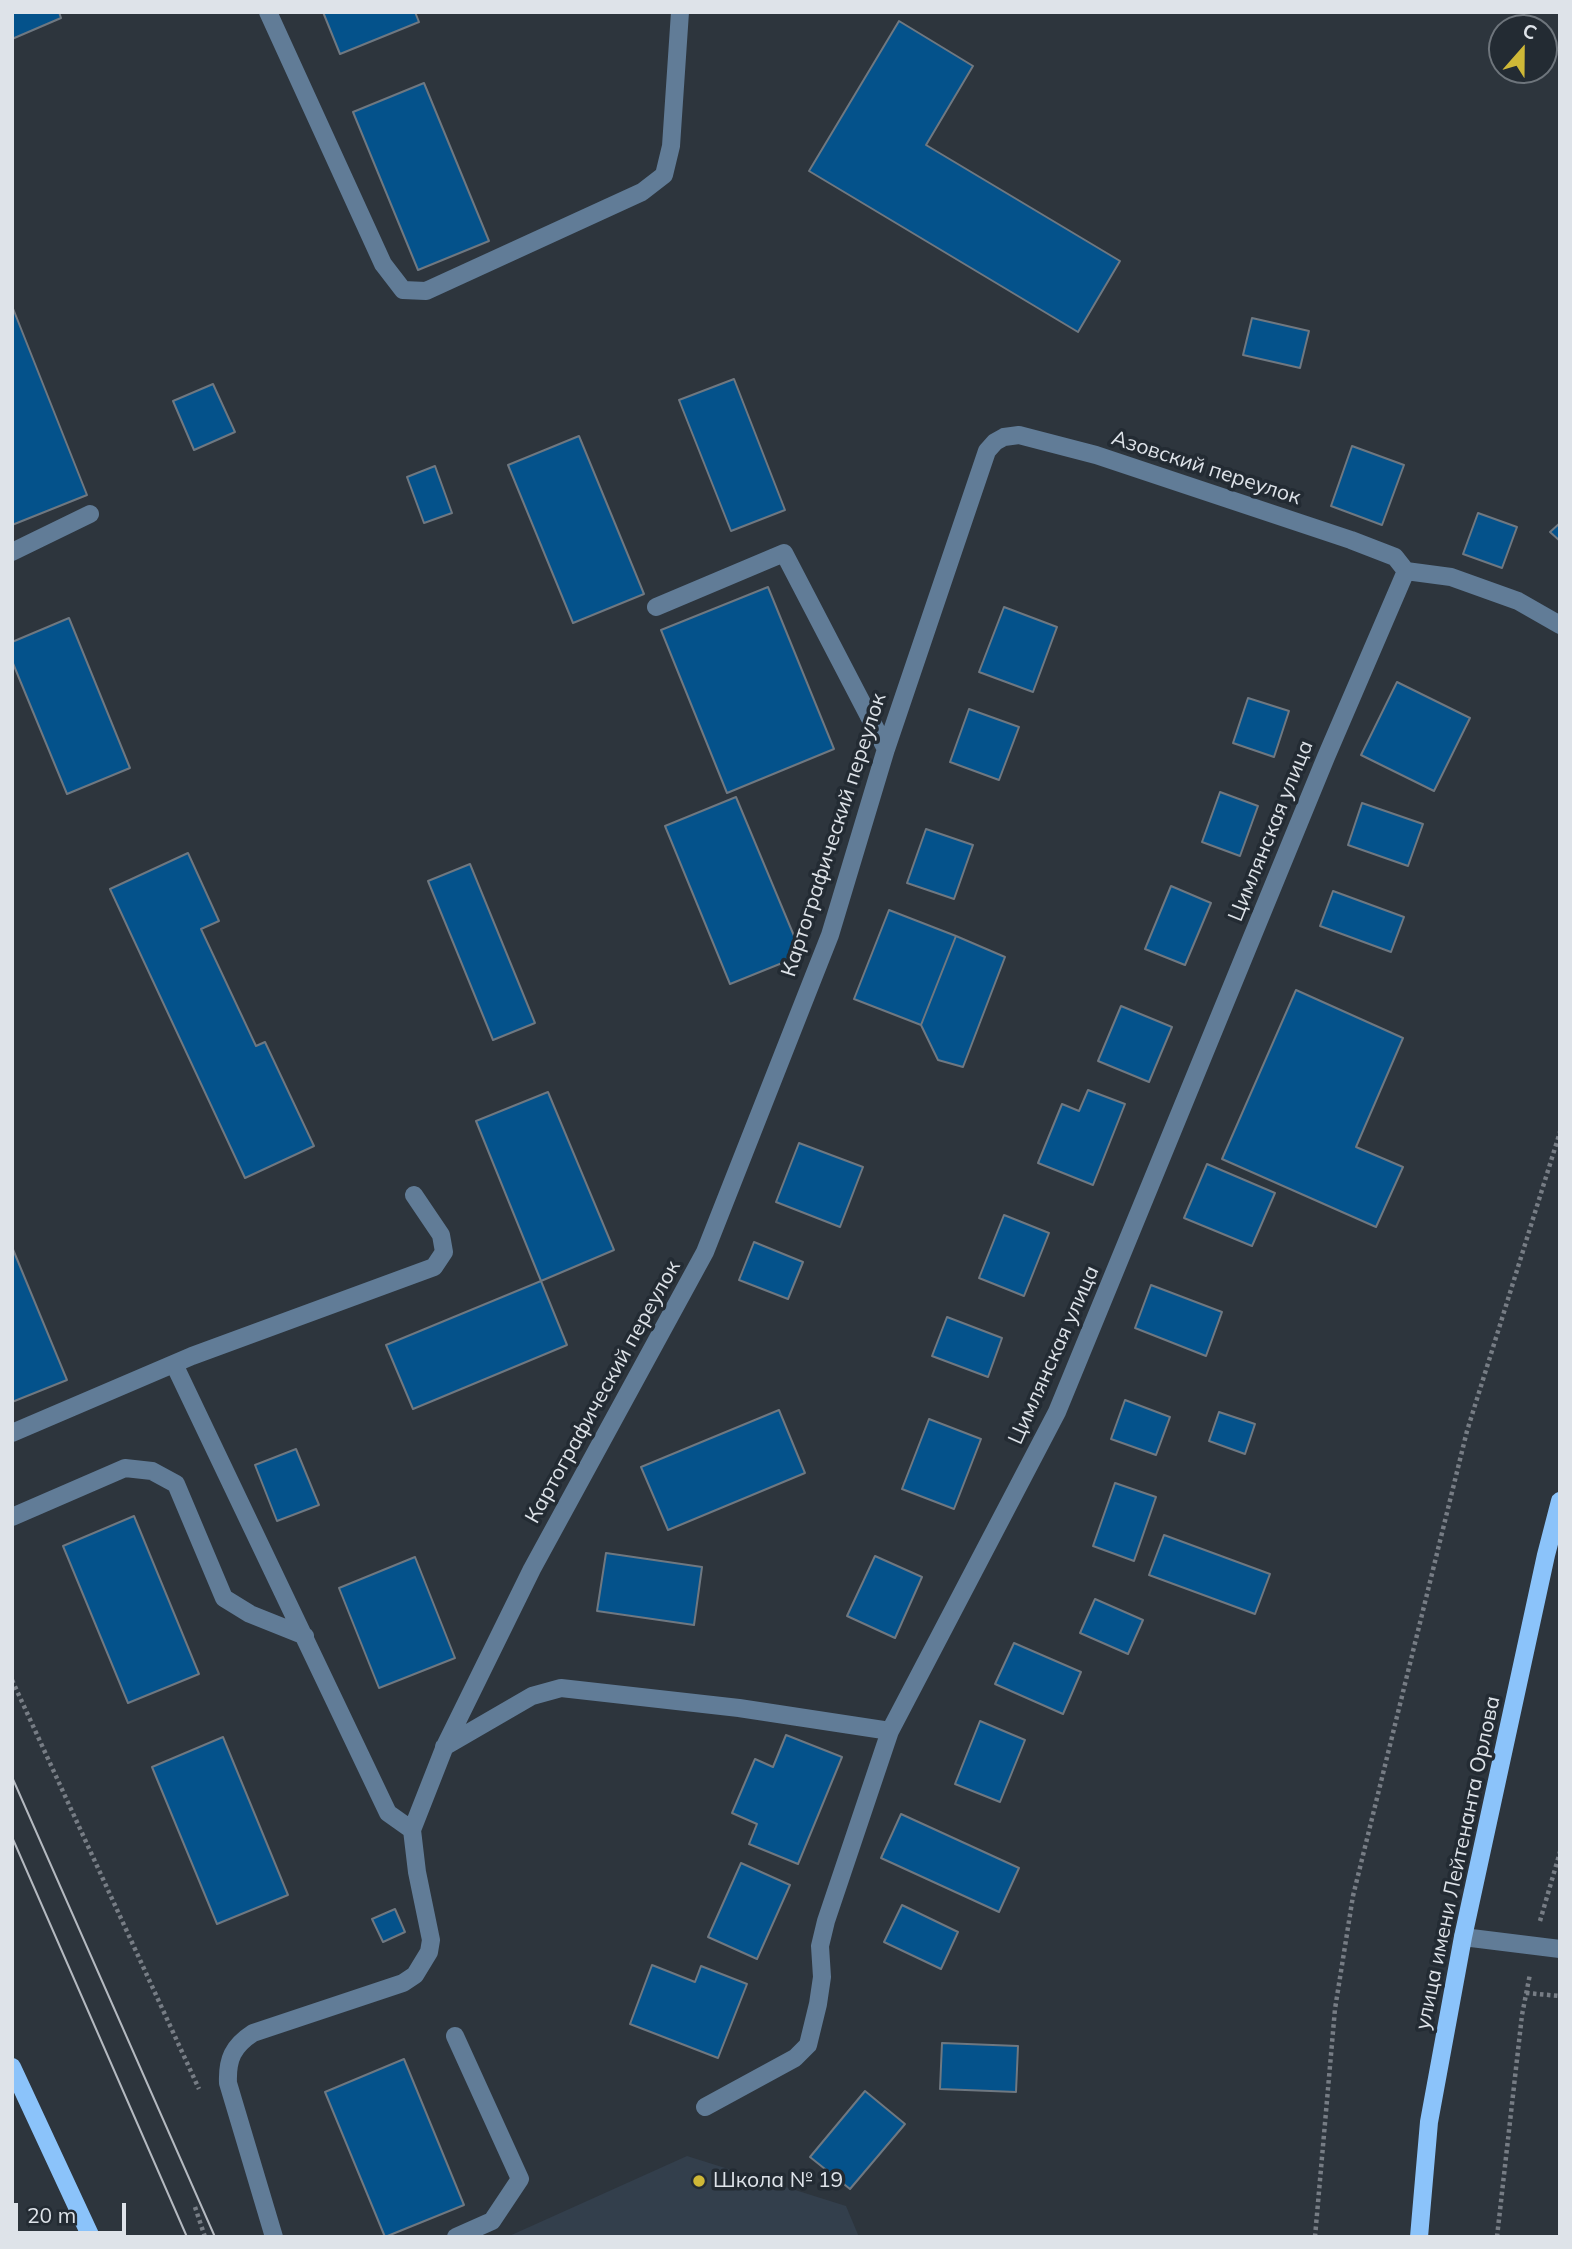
<!DOCTYPE html>
<meta charset="utf-8">
<style>
body{margin:0}
#map{position:relative;width:1572px;height:2249px;overflow:hidden;background:#2d353d;font-family:Mulish,sans-serif}
canvas{display:block}
.frame{position:absolute;inset:0;border:14px solid #dee3e9;pointer-events:none}
.north{position:absolute;left:1488px;top:14px;width:70px;height:70px;box-sizing:border-box;background:#232b33;border:2px solid #6e757c;border-radius:50%;rotate:21deg;font-size:19px;font-weight:700;line-height:28px;text-align:center;color:#dee3e9}
.north::after{content:'';display:block;margin:auto;width:24px;height:32px;background:#cfb837;clip-path:polygon(50% 0,100% 100%,50% 72%,0 100%)}
.scale{position:absolute;left:14px;top:2203px;width:112px;height:32px;box-sizing:border-box;border:4px solid #dee3e9;border-top:0;padding-left:9px;font-size:21px;line-height:24px;white-space:nowrap;color:#dee3e9;-webkit-text-stroke:5px #232b33;paint-order:stroke}
</style>
<div id="map">
<canvas width="1572" height="2249"></canvas>
<div class="frame"></div>
<div class="north">С</div>
<div class="scale">20 m</div>
</div>
<script>
const context = document.querySelector('canvas').getContext('2d');
context.lineJoin = 'round';
function paint(path, color) {
  context.fillStyle = color;
  context.fill(path, 'evenodd');
}
function trace(path, color, width, dash) {
  context.strokeStyle = color;
  context.lineWidth = width;
  context.lineCap = dash ? 'butt' : 'round';
  context.setLineDash(dash || []);
  context.stroke(path);
}
function label(font, color, halo, rows, align = 'center') {
  context.font = font + ' Mulish,sans-serif';
  context.lineWidth = 7;
  context.setLineDash([]);
  context.textBaseline = 'middle';
  context.strokeStyle = halo;
  context.fillStyle = color;
  for (const [text, x, y, turn = 0] of rows) {
    context.save();
    context.translate(x, y);
    context.rotate((+turn || 0) * Math.PI / 180);
    context.textAlign = isNaN(turn) ? turn : align;
    if (halo) context.strokeText(text, 0, 0);
    context.fillText(text, 0, 0);
    context.restore();
  }
}
const built = new Path2D(`
 M687 2156 846 2206 859 2237H507Z`);
const building = new Path2D(`
 M12 12H59L61 18 12 39Z
 M323 12H415L419 22 340 54Z
 M899 21 973 66 926 145 1120 261 1078 332 809 171Z
 M424 83 489 241 418 270 353 112Z
 M12 306 87 495 12 525Z
 M1252 318 1309 331 1300 368 1243 355Z
 M734 379 785 510 731 531 679 400Z
 M213 384 235 432 194 450 173 401Z
 M579 436 644 594 573 623 508 465Z
 M1352 446 1404 465 1382 525 1331 506Z
 M435 466 452 513 424 523 407 477Z
 M1478 513 1517 527 1502 568 1463 554Z
 M1560 523V541L1550 532Z
 M768 587 834 749 727 793 661 630Z
 M1004 607 1057 627 1033 692 979 672Z
 M69 618 130 768 67 794 12 661V642Z
 M1397 682 1470 718 1434 791 1361 755Z
 M1248 698 1289 711 1274 757 1233 743Z
 M969 709 1019 727 999 780 950 762Z
 M1220 792 1258 806 1240 856 1202 842Z
 M736 797 802 955 730 984 665 826Z
 M1362 803 1423 824 1408 866 1348 845Z
 M926 829 973 845 954 899 907 883Z
 M188 853 219 921 201 929 256 1046 265 1042 314 1146 245 1178 110 889Z
 M470 864 535 1023 493 1040 428 881Z
 M1171 886 1211 903 1185 965 1145 949Z
 M1333 891 1404 917 1391 952 1320 926Z
 M889 910 956 936 921 1025 854 999Z
 M956 936 1005 957 963 1067 938 1060 921 1025Z
 M1296 990 1403 1038 1356 1147 1403 1167 1376 1227 1222 1159Z
 M1121 1006 1172 1027 1149 1082 1098 1061Z
 M1088 1090 1125 1104 1093 1185 1038 1163 1062 1104 1079 1111Z
 M548 1092 614 1250 541 1281 476 1121Z
 M799 1143 863 1167 840 1227 776 1202Z
 M1207 1164 1275 1193 1252 1246 1184 1218Z
 M1004 1215 1049 1233 1024 1296 979 1278Z
 M754 1242 803 1262 788 1299 739 1280Z
 M12 1247 67 1380 12 1402Z
 M541 1281 567 1345 413 1409 386 1345Z
 M1151 1285 1222 1312 1206 1356 1135 1328Z
 M947 1317 1002 1338 988 1377 932 1356Z
 M1125 1400 1170 1417 1156 1455 1111 1439Z
 M779 1410 805 1473 668 1530 641 1467Z
 M1219 1412 1255 1424 1245 1454 1209 1441Z
 M929 1419 981 1439 954 1509 902 1489Z
 M296 1449 319 1505 277 1521 255 1465Z
 M1115 1483 1156 1497 1134 1561 1093 1546Z
 M134 1516 199 1674 128 1703 63 1546Z
 M1164 1535 1270 1574 1255 1614 1149 1575Z
 M606 1553 702 1567 694 1625 597 1611Z
 M875 1556 922 1577 895 1638 847 1616Z
 M415 1557 455 1658 379 1688 339 1588Z
 M1095 1599 1143 1620 1128 1654 1080 1633Z
 M1014 1643 1081 1672 1063 1714 995 1684Z
 M980 1721 1025 1740 1000 1802 955 1784Z
 M786 1735 842 1757 798 1864 749 1844 757 1824 732 1813 755 1759 773 1767Z
 M223 1737 288 1895 217 1924 152 1767Z
 M901 1814 1019 1868 999 1912 881 1858Z
 M741 1863 790 1885 757 1959 708 1937Z
 M902 1905 958 1932 941 1969 884 1942Z
 M395 1909 405 1932 383 1942 372 1919Z
 M652 1965 695 1982 701 1966 747 1984 718 2058 630 2024Z
 M942 2043 1018 2046 1016 2092 940 2089Z
 M404 2059 464 2205 385 2237 325 2092Z
 M865 2091 905 2124 850 2189 810 2157Z`);
const path = new Path2D(`
 M12 1680 199 2089
 M1540 1921 1560 1852
 M1526 1993 1560 1996
 M195 2207 205 2237
 M1315 2237 1335 2009 1353 1896 1467 1431 1560 1132
 M1497 2237 1522 2015 1530 1974`);
const minor = new Path2D(`
 M268 12 383 264 403 290 426 291 642 192 664 175 671 146 680 12
 M12 552 90 514
 M1406 571 1451 577 1518 601 1560 625
 M656 607 784 553 886 749
 M174 1364 388 1813 412 1830
 M12 1433 192 1356 434 1267 444 1252 441 1235 414 1195
 M12 1517 125 1468 152 1471 176 1484 224 1598 250 1614 305 1636
 M444 1747 532 1696 561 1688 739 1708 890 1731
 M1463 1937 1560 1949
 M455 2036 520 2179 492 2221 456 2237
 M705 2107 795 2058 808 2045 818 2004 822 1977 820 1946 826 1921 890 1731 1057 1412 1326 757 1406 571
 M274 2237 228 2083C227 2059 233 2046 253 2033L403 1983 415 1975 429 1952 431 1940 417 1872 412 1830 445 1746 532 1569 705 1252 830 935 886 749 987 451 995 442 1004 437 1019 435 1096 455 1351 540 1395 557 1406 571`);
const major = new Path2D(`
 M12 2067 91 2237
 M1419 2237 1429 2122 1463 1937 1546 1555 1560 1501`);
const tram = new Path2D(`
 M12 1777 215 2237
 M12 1837 187 2237`);
const markers = [
 [699,2181,7,"#cfb837"]
];
const streetNames = [
 ["Азовский переулок",1206,468,18],
 ["Цимлянская улица",1271,831,-68],
 ["Картографический переулок",834,835,-72],
 ["Цимлянская улица",1054,1355,-66],
 ["Картографический переулок",603,1392,-61],
 ["улица имени Лейтенанта Орлова",1458,1863,-78]
];
const poiNames = [
 ["Школа № 19",713,2181]
];
paint(built, '#333f4c');
paint(building, '#04528b');
trace(building, '#6f7881', 2);
trace(path, '#777d85', 4.5, [3.5, 3.5]);
trace(minor, '#617c97', 18);
trace(major, '#8bc3fa', 18);
trace(tram, '#b4b9c0', 2);
for (const [x, y, r, color] of markers) {
  const dot = new Path2D();
  dot.arc(x, y, r, 0, 2 * Math.PI);
  context.fillStyle = color;
  context.fill(dot);
  trace(dot, '#232b33', 2.5);
}
label('21px', '#dee3e9', '#232b33', streetNames);
label('21px', '#dee3e9', '#232b33', poiNames, 'left');
</script>
